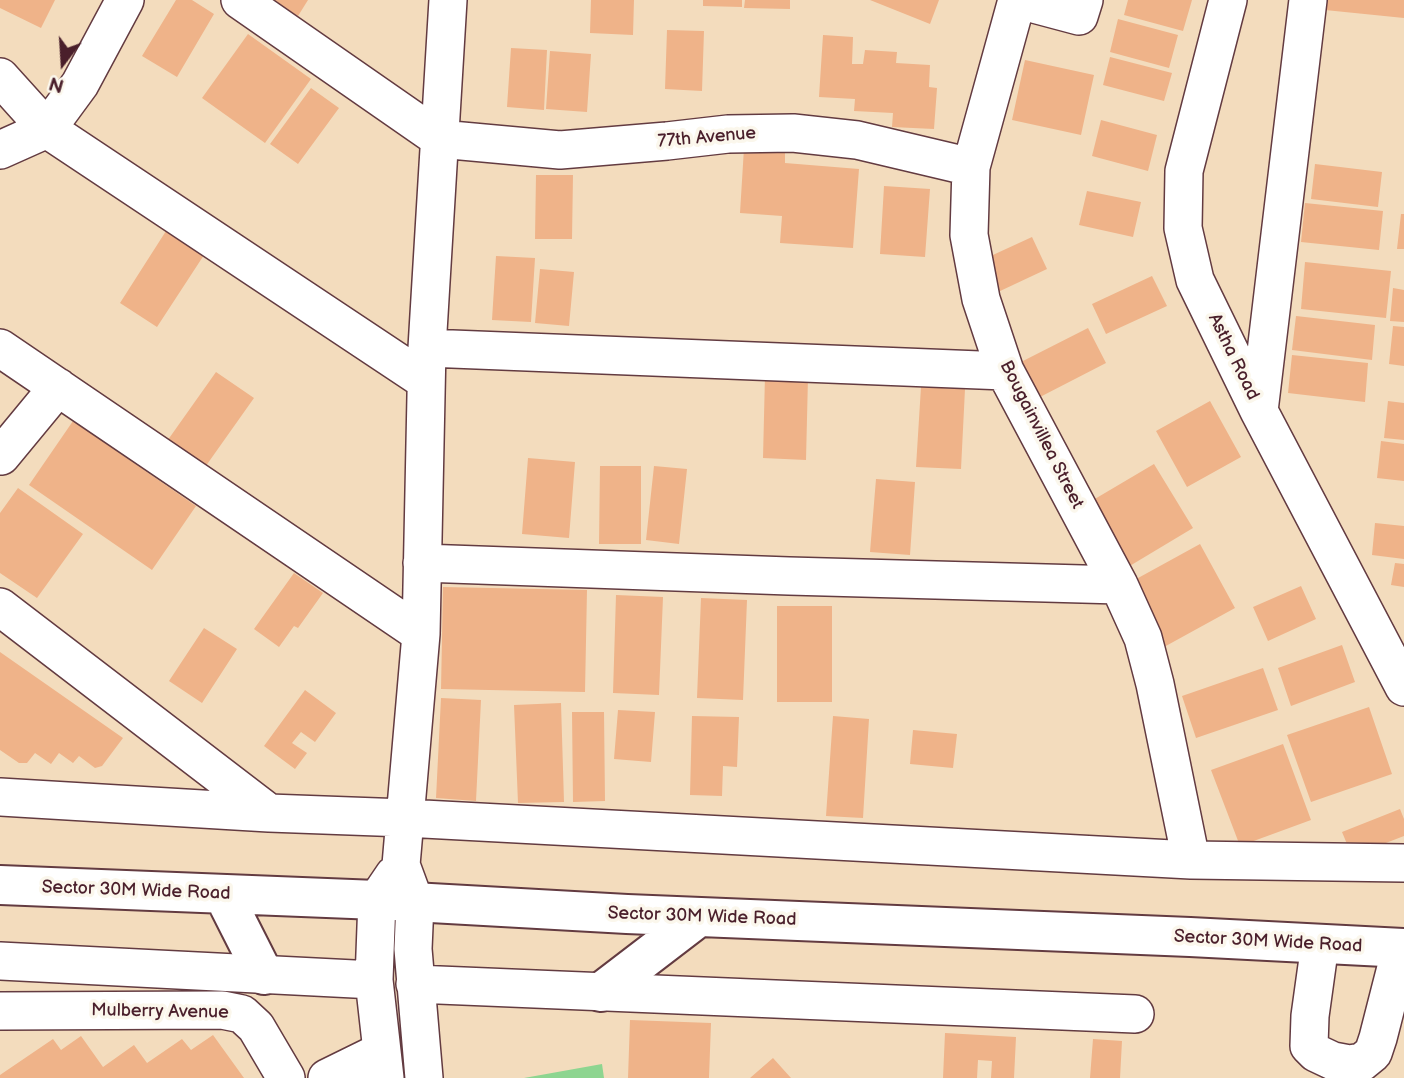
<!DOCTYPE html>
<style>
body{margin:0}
#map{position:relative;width:1404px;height:1078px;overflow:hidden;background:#f3dcbd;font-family:"Balsamiq Sans",sans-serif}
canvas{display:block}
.north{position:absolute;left:28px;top:28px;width:70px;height:70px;-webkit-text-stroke:5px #fbf7ec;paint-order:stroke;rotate:197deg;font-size:19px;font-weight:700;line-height:28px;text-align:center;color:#4a1f2b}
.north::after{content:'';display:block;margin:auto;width:24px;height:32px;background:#4a1f2b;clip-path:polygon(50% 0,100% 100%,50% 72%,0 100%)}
</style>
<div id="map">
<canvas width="1404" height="1078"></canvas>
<div class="north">N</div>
</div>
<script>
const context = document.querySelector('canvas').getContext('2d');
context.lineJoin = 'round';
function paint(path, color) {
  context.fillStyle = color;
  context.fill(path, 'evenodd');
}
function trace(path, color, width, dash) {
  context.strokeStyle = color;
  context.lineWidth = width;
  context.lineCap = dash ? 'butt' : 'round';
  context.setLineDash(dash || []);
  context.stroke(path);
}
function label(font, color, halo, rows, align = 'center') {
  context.font = font + ' "Balsamiq Sans",sans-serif';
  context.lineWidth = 7;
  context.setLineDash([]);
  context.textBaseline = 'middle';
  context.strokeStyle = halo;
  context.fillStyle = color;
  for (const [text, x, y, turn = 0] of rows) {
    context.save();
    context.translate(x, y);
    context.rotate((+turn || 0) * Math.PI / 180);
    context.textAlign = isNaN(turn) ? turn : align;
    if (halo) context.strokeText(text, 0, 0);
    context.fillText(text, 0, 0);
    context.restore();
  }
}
const green = new Path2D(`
 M602 1064 604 1078H524Z`);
const building = new Path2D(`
 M0 0H55L41 28 0 8Z
 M176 0H192L214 14 177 77 142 56Z
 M272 0H308L298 16Z
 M591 0H634L633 35 590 33Z
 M703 0H742V7L703 6Z
 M745 0H790V9L744 8Z
 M870 0H939L930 24Z
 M1128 0H1192L1183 31 1124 15Z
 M1326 0H1404V18L1325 10Z
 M1118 19 1178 35 1169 68 1110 52Z
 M667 30 704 31 702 91 665 89Z
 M248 34 311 79 265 143 202 98Z
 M823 35 853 37 852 64H863L865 50 897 52 896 63 930 65 929 87 937 88 934 129 892 127 893 113 854 111 855 99 819 97Z
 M511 48 547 50 544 110 507 107Z
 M550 51 591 54 587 112 546 109Z
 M1110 57 1172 73 1164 101 1103 85Z
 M1025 60 1094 75 1081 135 1012 120Z
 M311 88 339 108 298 164 270 144Z
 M1101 120 1157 135 1148 171 1092 156Z
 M744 148 785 151V163L859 169 853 248 780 243 782 216 740 213Z
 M1315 164 1382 172 1378 207 1311 199Z
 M536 175H573L572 239H535Z
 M884 186 930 189 925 257 880 254Z
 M1087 191 1141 202 1133 237 1079 225Z
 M1305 203 1383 211 1379 250 1301 242Z
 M1401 214H1404V249H1397Z
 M166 231 204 255 157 327 120 303Z
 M1032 237 1047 269 998 292 982 260Z
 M496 256 535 258 531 322 492 320Z
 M1305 262 1391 271 1386 318 1301 309Z
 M540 269 574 272 569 326 535 323Z
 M1152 276 1167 306 1106 334 1092 304Z
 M1393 288 1404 290V322L1390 321Z
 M1296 316 1375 325 1372 360 1292 350Z
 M1393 326 1404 327V366L1389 364Z
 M1088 328 1106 363 1040 397 1021 362Z
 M1292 355 1368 363 1365 402 1288 393Z
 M216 372 254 398 203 470 165 444Z
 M765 375 808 377 806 460 763 458Z
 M921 387 965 389 961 469 916 467Z
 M1210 401 1241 457 1187 487 1156 431Z
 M1388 401 1404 403V440L1384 438Z
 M73 421 196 506 152 570 29 485Z
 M1381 441 1404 444V481L1377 478Z
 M528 458 575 462 569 538 522 534Z
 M1154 464 1193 528 1128 567 1088 503Z
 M600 466H641V544H599Z
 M654 466 687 469 679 544 646 540Z
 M876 479 915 482 910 555 870 552Z
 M18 488 83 534 37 598 0 573V513Z
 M1375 523 1404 526V559L1372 555Z
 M1200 544 1235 608 1164 647 1129 583Z
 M1395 563 1404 564V587L1391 585Z
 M294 573 323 593 298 628 294 626 279 647 254 629Z
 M1301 586 1316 619 1268 641 1253 607Z
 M443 587 587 590 585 692 441 689Z
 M616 595 663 597 659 695 613 693Z
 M701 598 747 600 743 700 697 698Z
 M777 606H832V702H777Z
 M204 628 237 649 202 703 169 681Z
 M1342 645 1355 682 1291 706 1278 668Z
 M0 652 123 738 102 766 95 768 79 756 73 763 59 753 51 764 35 753 27 763H19L0 750Z
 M1263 668 1278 710 1196 738 1182 696Z
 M305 690 336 713 315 742 301 732 292 743 307 753 295 769 264 746Z
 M441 698 481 700 476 801 436 798Z
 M561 703 564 802 518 803 514 705Z
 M1369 707 1392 774 1311 802 1287 735Z
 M618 710 655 712 651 762 614 759Z
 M572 712H604L605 801 573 802Z
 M692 716 739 717 737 767 723 766 722 796 690 795Z
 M833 716 869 719 863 818 826 816Z
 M913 730 957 734 953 768 910 764Z
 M1283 744 1311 820 1240 846 1211 770Z
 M1400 809 1404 819V836L1352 856 1342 832Z
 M630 1020 711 1023 709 1078H628Z
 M945 1033 1016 1037 1014 1078H991L992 1061 978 1060 977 1078H943Z
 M213 1035 244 1078H0V1075L53 1039 61 1050 81 1036 103 1067 134 1045 147 1063 182 1039 191 1050Z
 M1093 1039 1122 1041 1120 1078H1090Z
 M773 1058 791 1078H750Z`);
const minor = new Path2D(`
 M240 0 440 139 560 150 667 141 728 134 793 133 857 140 971 167
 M1017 0 971 167 969 235 981 299 1005 371 1119 585 1143 638 1155 684 1191 860
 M1019 0 1079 16 1084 0
 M1228 0 1184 171 1183 228 1195 280 1259 411 1404 687
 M0 77 47 129 426 381
 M0 150 47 129 80 84 125 0
 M0 348 421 634
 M427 348 1005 371
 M1259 411 1308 0
 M1 456 58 387
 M422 563 789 576 1119 585
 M0 607 269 813
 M0 797 269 813 405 818 1191 860 1404 863
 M1320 944 1310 1016 1309 1046 1316 1053 1333 1061 1349 1064 1362 1062 1373 1053 1378 1038 1401 948
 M0 961 374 980
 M415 984 1135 1014
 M0 1011 222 1010 242 1014 256 1027 286 1078
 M327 1078 382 1051
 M385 1078 374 980 377 900 394 875
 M424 1078 413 949 415 903 401 865 421 634 427 348 448 0`);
const major = new Path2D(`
 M0 885 377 900 627 914 1190 937 1404 948
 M223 894 264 975
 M601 992 699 917`);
const streetNames = [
 ["77th Avenue",707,138,-5],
 ["Astha Road",1233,357,64],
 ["Bougainvillea Street",1041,435,63],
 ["Sector 30M Wide Road",136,891,2],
 ["Sector 30M Wide Road",702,917,2],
 ["Sector 30M Wide Road",1268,942,3],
 ["Mulberry Avenue",160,1012,1]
];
paint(green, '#8dd590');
paint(building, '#efb389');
trace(minor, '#633b41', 40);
trace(major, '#633b41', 42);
trace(minor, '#fff', 37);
trace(major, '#fff', 38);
label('18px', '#4a1f2b', '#fbf7ec', streetNames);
</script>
